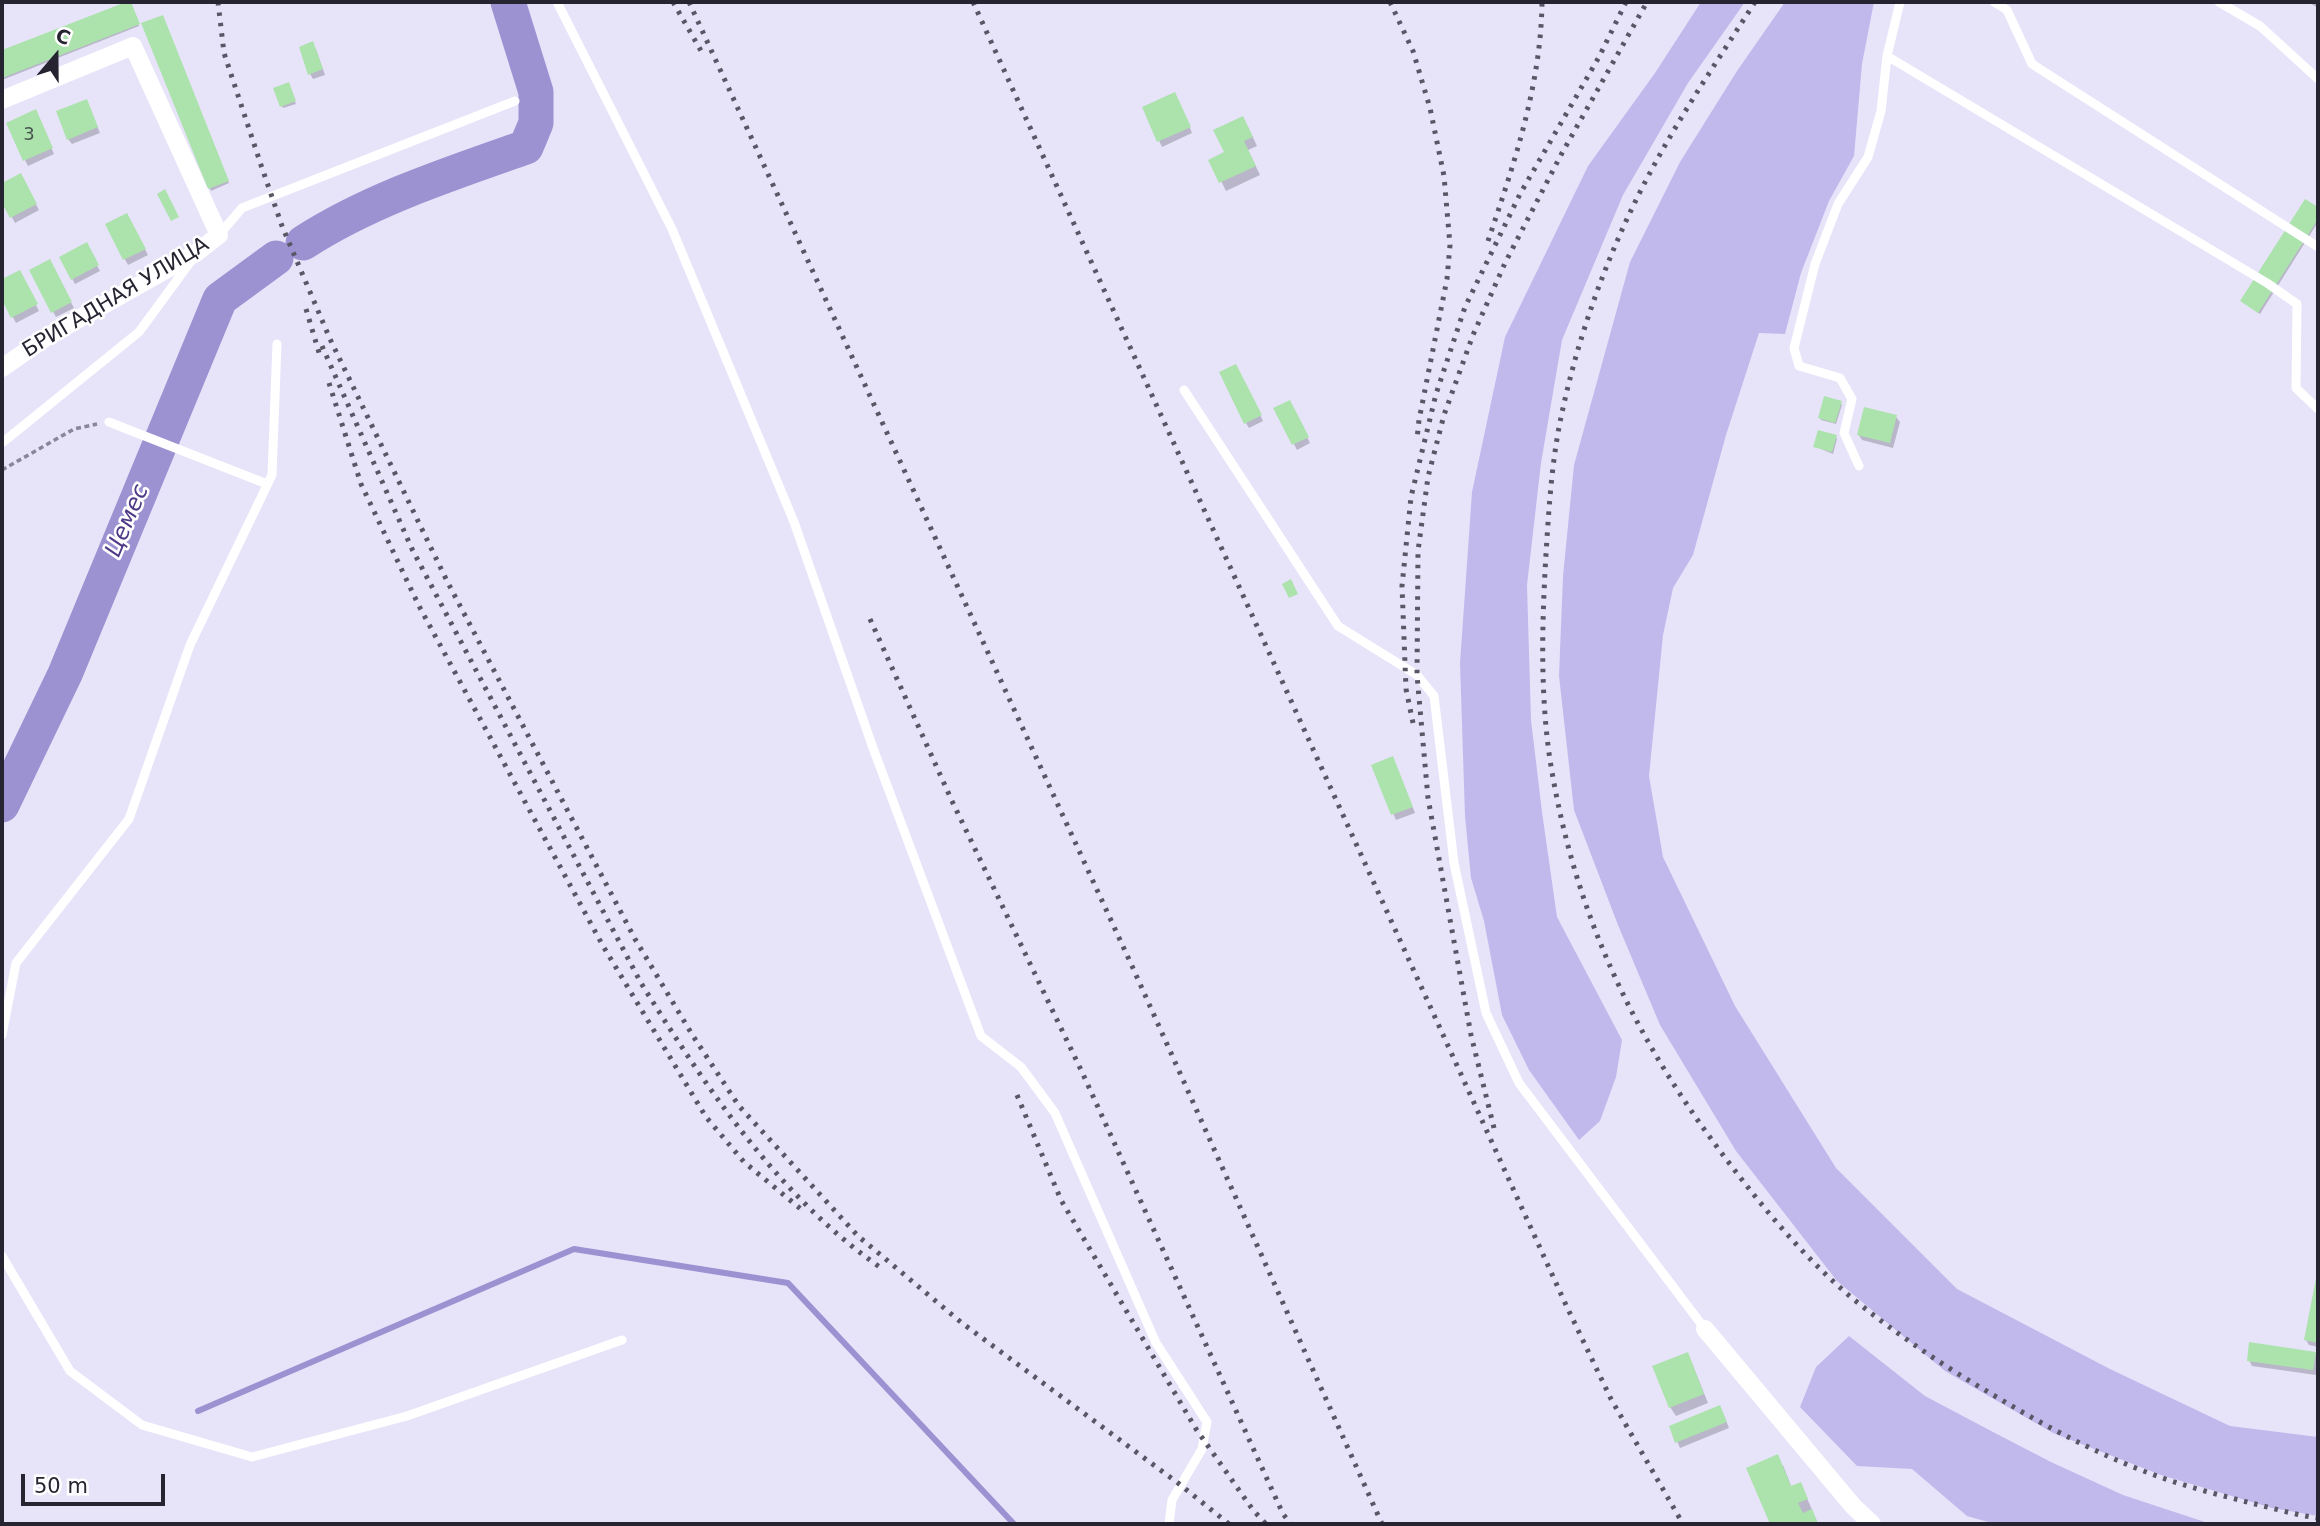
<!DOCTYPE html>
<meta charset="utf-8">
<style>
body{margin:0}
#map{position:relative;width:2320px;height:1526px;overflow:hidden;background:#e7e4fa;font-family:"DejaVu Sans",sans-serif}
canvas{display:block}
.frame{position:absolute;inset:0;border:4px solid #262431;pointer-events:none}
.north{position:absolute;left:21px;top:21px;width:70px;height:70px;-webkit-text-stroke:5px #fff;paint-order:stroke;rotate:20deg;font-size:19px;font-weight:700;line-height:28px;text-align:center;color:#262431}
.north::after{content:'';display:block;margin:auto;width:24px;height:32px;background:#262431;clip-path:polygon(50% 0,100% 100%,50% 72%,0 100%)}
.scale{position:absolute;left:21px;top:1474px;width:144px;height:32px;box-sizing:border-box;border:4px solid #262431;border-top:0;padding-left:9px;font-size:21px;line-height:24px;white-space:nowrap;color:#262431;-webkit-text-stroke:5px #fff;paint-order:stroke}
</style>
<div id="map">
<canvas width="2320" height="1526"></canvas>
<div class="frame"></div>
<div class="north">С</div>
<div class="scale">50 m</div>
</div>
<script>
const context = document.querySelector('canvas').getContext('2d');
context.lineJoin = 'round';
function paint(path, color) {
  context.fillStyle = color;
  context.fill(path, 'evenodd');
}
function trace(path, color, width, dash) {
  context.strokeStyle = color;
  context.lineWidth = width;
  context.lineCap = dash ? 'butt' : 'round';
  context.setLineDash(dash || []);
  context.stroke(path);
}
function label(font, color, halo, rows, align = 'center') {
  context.font = font + ' "DejaVu Sans",sans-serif';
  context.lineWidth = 5;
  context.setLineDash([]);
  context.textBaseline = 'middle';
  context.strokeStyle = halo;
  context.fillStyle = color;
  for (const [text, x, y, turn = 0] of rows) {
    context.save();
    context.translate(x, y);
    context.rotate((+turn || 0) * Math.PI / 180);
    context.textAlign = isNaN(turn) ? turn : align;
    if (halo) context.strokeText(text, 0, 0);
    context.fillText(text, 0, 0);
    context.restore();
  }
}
const green = new Path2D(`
 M1701 2H1745L1688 83 1623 195 1562 340 1541 463 1527 585 1531 720 1542 812 1557 917 1622 1040 1616 1077 1600 1121 1579 1140 1529 1070 1502 1015 1484 921 1471 878 1465 816 1460 663 1472 492 1505 337 1588 166 1655 73Z
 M1785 2H1874L1862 64 1854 156 1829 201 1801 273 1785 334 1759 333 1726 435 1693 555 1673 588 1663 635 1649 776 1663 857 1735 1006 1836 1168 1957 1289 2110 1369 2230 1426 2318 1437V1516L2272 1508 2161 1475 2053 1433 1945 1371 1837 1281 1736 1151 1660 1025 1618 925 1574 810 1559 676 1563 576 1574 465 1630 262 1680 162 1737 71Z
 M1849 1336 1925 1396 1993 1432 2051 1462 2123 1495 2211 1524H1995L1967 1516 1912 1469 1857 1466 1800 1407 1816 1367Z`);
const shadow = new Path2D(`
 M130 2 139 26 2 80V52Z
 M2308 2H2318V8Z
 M162 17 229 183 211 191 144 24Z
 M316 49 325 75 313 79 310 74Z
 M289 87 296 104 283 108 282 106Z
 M1178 100 1192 133 1162 147 1144 108Z
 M89 106 100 133 72 144 68 139Z
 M38 117 54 154 28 166 25 160Z
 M1248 127 1257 146 1248 150 1260 175 1226 191 1211 161 1226 153Z
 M20 175 39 210 15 223 2 199V185Z
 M2305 201 2318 209V222L2260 314 2242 301Z
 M127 215 148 255 128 265 107 225Z
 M86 245 100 271 75 284 61 258Z
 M49 261 74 308 56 317 31 271Z
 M19 272 39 311 16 323 2 296V281Z
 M1239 371 1263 421 1249 428 1246 423Z
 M1289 402 1310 443 1297 450 1276 409Z
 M1840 403 1842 405 1836 424 1821 420 1820 418Z
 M1896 417 1900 422 1893 448 1862 440 1858 434Z
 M1836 437 1837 439 1833 454 1814 446Z
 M1395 764 1415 813 1396 820 1373 766Z
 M2318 1278V1347L2309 1345 2306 1340Z
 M2315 1353 2318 1359 2316 1375 2252 1366 2249 1360Z
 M1692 1363 1708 1403 1676 1416 1670 1407Z
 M1723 1413 1729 1428 1680 1448 1671 1427Z
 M1783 1465 1792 1488 1801 1484 1818 1524H1772L1748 1469Z`);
const stream = new Path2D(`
 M198 1411 574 1249 788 1283 1014 1524`);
const river = new Path2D(`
 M303 243C369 200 452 173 526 147L536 123V92L508 2
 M2 805 65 674 220 299 276 258`);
const building = new Path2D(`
 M126 2H131L140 24 2 78V50Z
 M163 15 229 181 208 189 141 23Z
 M313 41 323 69 308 75 299 47Z
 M289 82 296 101 280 107 273 88Z
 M1175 92 1191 127 1157 142 1142 107Z
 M87 99 98 127 67 140 56 111Z
 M36 109 53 148 23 161 6 123Z
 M1243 116 1253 137 1244 141 1256 166 1219 183 1208 160 1224 152 1213 130Z
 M21 173 37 204 10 218 2 203V183Z
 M165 189 179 217 171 221 157 194Z
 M2305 199 2318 207V219L2258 313 2240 301Z
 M127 213 146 249 123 260 105 224Z
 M87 242 99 265 71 280 59 257Z
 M50 259 72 302 51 313 29 270Z
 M20 270 38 304 11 318 2 300V279Z
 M1236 364 1262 415 1244 424 1219 372Z
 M1824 396 1842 401 1835 423 1818 418Z
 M1290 400 1309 437 1292 445 1273 408Z
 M1864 407 1897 415 1890 443 1857 435Z
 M1818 430 1837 435 1832 452 1813 447Z
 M1291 579 1298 594 1289 598 1282 584Z
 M1393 756 1413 807 1391 815 1371 765Z
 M2317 1273H2318V1343L2304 1340Z
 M2249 1342 2316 1352 2313 1370 2247 1361Z
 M1688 1352 1704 1394 1669 1408 1652 1366Z
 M1720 1405 1727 1422 1675 1443 1669 1426Z
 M1778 1454 1791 1486 1801 1482 1808 1499 1798 1503 1803 1513 1812 1509 1818 1523 1770 1524 1746 1468Z`);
const path = new Path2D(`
 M2 470 74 429 97 424`);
const service = new Path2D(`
 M557 2 672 229 794 522 873 748 981 1036 1021 1067 1055 1113 1156 1343 1207 1422 1202 1449 1172 1500 1169 1524
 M1994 2 2007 10 2032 64 2318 247
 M2219 2 2260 26 2318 79
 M1887 56 2267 283 2297 304 2296 388 2318 409
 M219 235 242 208 515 101
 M1184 390 1338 626 1417 675 1434 696 1454 863 1486 1013 1519 1083 1705 1329
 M109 422 267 484
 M2 443 139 332 191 261
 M1859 466 1844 433 1852 399 1840 378 1799 366 1794 348 1815 264 1838 204 1868 157 1881 111 1887 56 1900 2
 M2 1035 16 963 129 819 190 645 272 475 277 344
 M2 1256 70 1371 142 1425 252 1457 407 1416 622 1340`);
const minor = new Path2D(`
 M2 100 133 46 219 235 196 253 45 338 2 368
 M1705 1329 1853 1506 1872 1524`);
const rail = new Path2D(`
 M218 2 224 53 261 165 282 226 330 339 447 581 635 939 693 1036 739 1106 858 1236 962 1323 1178 1483 1229 1524
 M673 2 704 56
 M689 2 1132 966 1382 1524
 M973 2 1566 1305 1611 1399 1683 1524
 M1390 2 1413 51 1430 108 1444 176 1450 245 1447 279 1419 420 1417 439
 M1755 2C1720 57 1683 111 1652 169 1612 243 1581 326 1563 408 1552 456 1549 506 1546 554 1542 622 1540 693 1550 760 1575 917 1636 1043 1733 1168 1768 1214 1807 1260 1852 1298 1895 1333 1942 1365 1990 1393 2043 1425 2098 1455 2157 1476 2187 1487 2220 1495 2251 1503 2273 1508 2295 1515 2318 1518
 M1488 241C1514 164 1541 85 1542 2
 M306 309 320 356
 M322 346 412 549 641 983C707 1089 780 1199 884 1270
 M329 383 361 484 419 606 603 946 706 1117 744 1162 802 1210
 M870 619 952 801 1082 1072 1283 1514 1291 1524
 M1413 723 1406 689 1402 586 1411 497 1436 394 1465 307 1520 194 1599 57 1626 2
 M1017 1095 1061 1200 1196 1429 1253 1510 1266 1524
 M1494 1128 1471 1035 1428 798 1417 675 1418 551 1428 477 1444 415 1473 335 1505 263 1562 153 1647 2`);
const numberNames = [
 ["3",29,135]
];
const streetNames = [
 ["БРИГАДНАЯ УЛИЦА",116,298,-31]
];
const waterNames = [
 ["Цемес",128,521,-67]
];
paint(green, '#c1b9ec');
paint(shadow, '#0003');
trace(stream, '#9d92d1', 6);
trace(river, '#9d92d1', 35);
paint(building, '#ace2ac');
trace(path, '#888697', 3.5, [5, 3.5]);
trace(service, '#fff', 9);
trace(minor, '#fff', 18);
trace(rail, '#595766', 5, [3.5, 7]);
label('18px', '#485450', null, numberNames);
label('21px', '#262431', '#fff', streetNames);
label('italic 23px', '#4e3a86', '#fff', waterNames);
</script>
